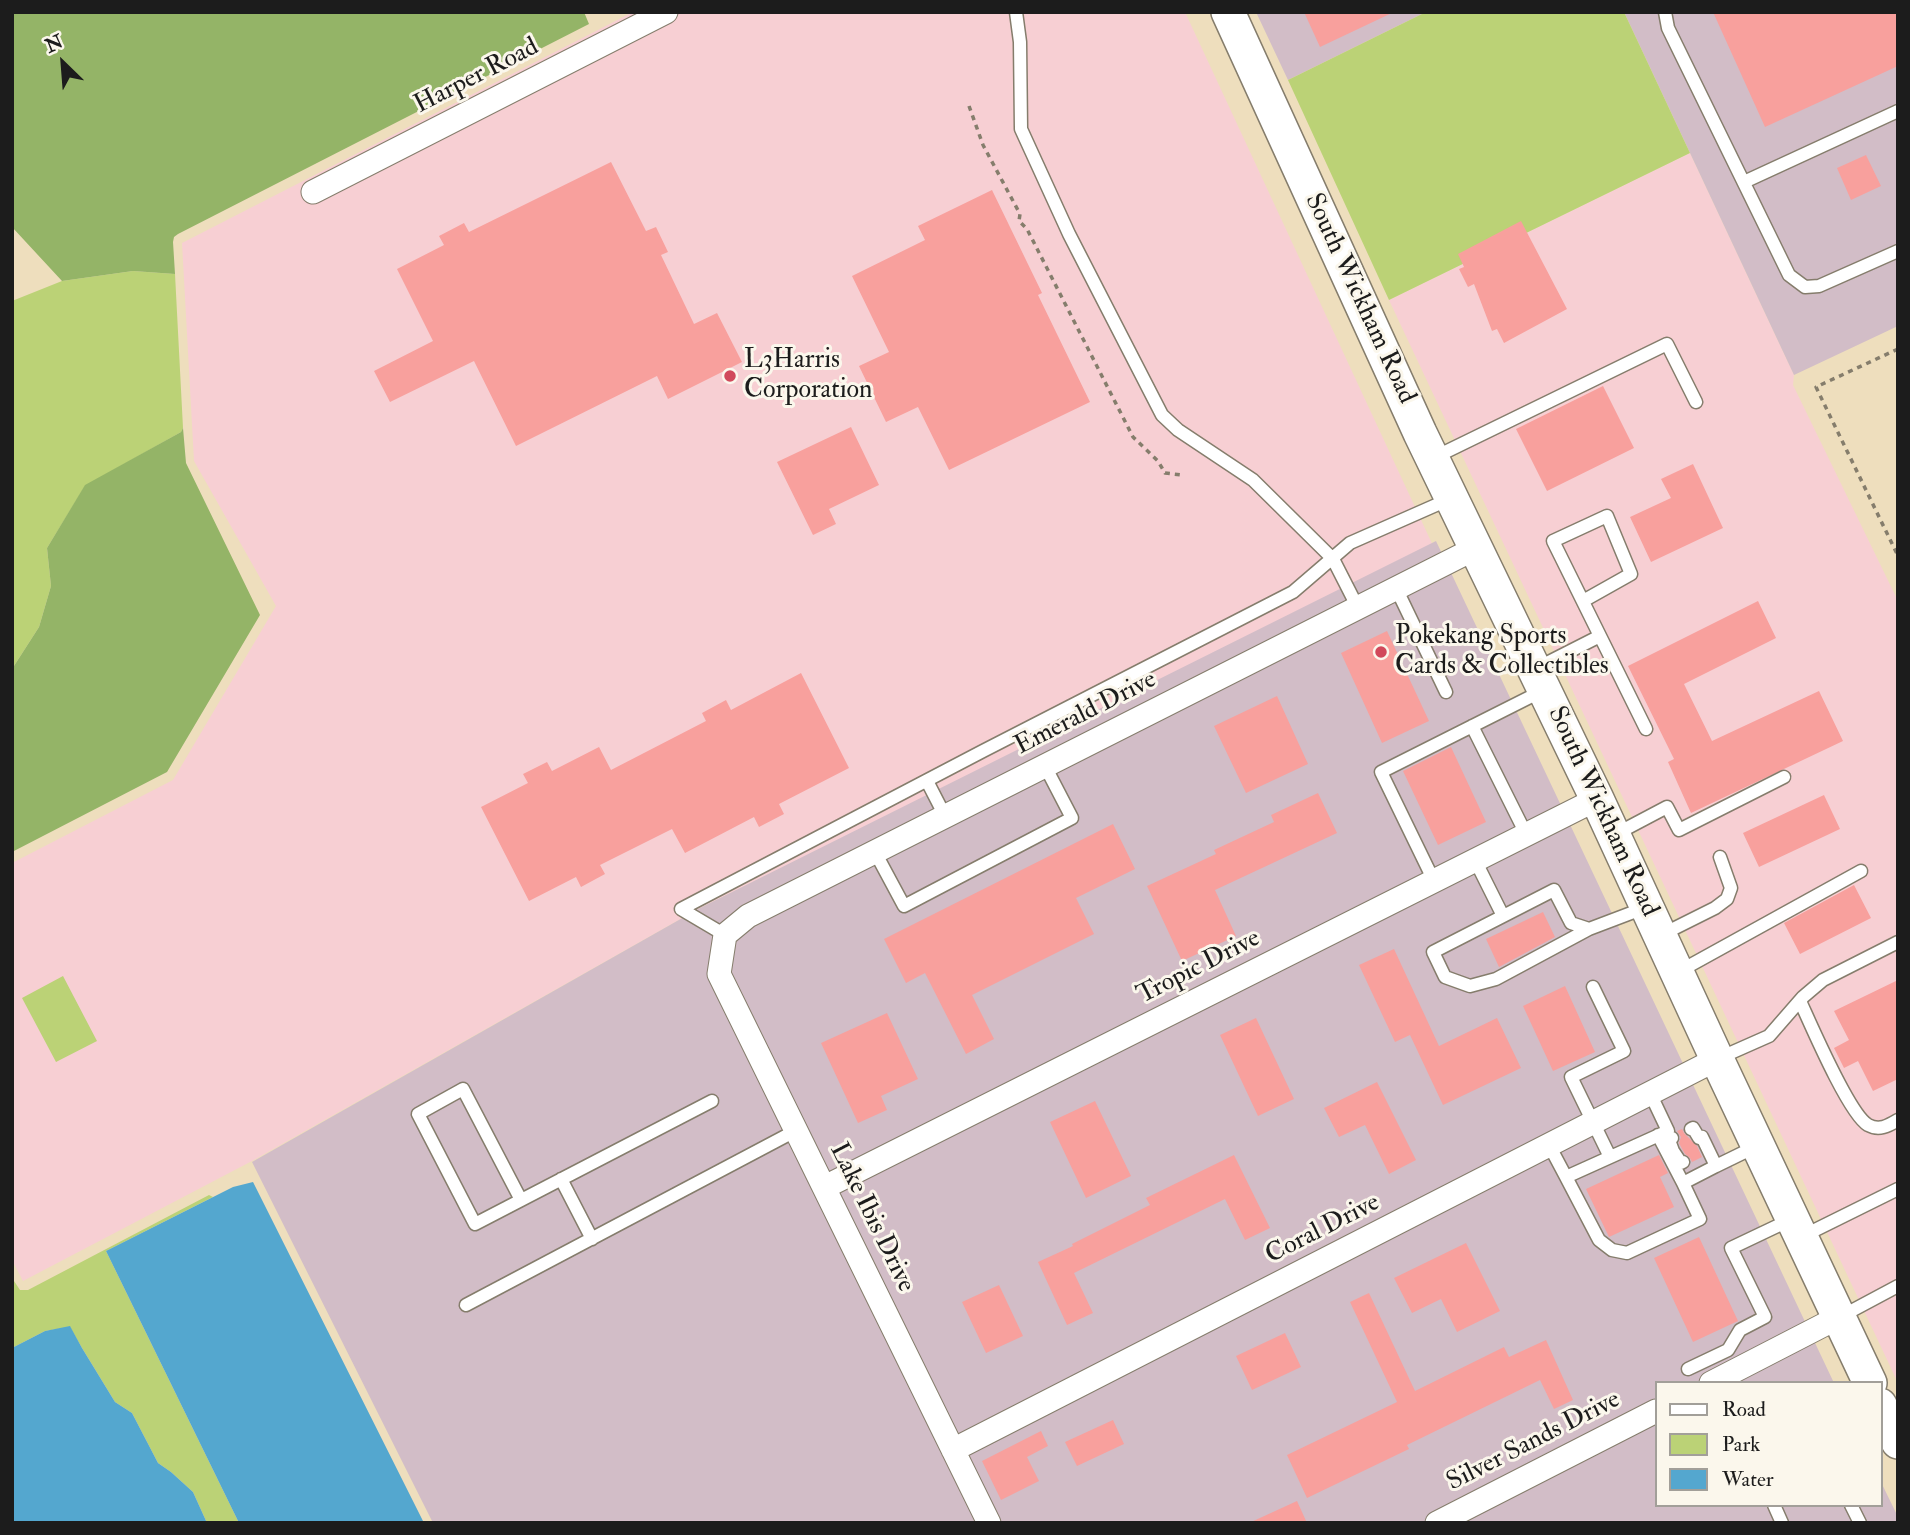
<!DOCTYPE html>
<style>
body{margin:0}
#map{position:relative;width:1910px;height:1535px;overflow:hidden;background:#eedebd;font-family:"IM FELL Double Pica",serif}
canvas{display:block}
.frame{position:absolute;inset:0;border:14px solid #1c1c1c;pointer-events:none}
.legend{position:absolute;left:1655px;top:1381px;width:228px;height:126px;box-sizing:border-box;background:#fbf7ec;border:2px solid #a29f99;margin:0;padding:9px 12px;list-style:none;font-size:21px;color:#1c1c1c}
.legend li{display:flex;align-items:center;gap:14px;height:35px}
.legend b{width:35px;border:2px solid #a29f99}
.north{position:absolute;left:28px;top:28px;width:70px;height:70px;-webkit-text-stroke:5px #fbf7ec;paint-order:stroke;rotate:335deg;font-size:19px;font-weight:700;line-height:28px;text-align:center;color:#1c1c1c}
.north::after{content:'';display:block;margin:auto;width:24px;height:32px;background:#1c1c1c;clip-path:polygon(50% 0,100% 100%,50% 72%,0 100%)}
</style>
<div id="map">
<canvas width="1910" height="1535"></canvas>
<div class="frame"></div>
<ul class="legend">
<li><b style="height:9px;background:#fff"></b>Road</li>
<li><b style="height:19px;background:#bbd276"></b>Park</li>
<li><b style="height:19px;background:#54a7cf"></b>Water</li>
</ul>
<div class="north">N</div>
</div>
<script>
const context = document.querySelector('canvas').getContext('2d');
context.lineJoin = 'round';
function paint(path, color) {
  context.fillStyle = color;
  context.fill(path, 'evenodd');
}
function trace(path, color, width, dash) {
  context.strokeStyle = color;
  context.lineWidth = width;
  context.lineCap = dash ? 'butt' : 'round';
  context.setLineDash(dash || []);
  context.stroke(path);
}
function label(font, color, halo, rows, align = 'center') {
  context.font = font + ' "IM FELL Double Pica",serif';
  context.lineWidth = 6;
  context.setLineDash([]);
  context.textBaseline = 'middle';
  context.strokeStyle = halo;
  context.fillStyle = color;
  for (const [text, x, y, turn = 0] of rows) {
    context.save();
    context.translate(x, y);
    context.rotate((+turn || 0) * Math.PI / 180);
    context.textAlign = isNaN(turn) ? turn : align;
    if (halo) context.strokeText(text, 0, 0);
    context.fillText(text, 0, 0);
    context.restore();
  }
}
const built = new Path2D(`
 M633 12H1185L1435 550 700 908 252 1161 23 1281 12 1260V863L173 780 276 606 194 461 182 243Z
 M1690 153 1794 375 1793 385 1898 601V1383L1389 300Z`);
const industrial = new Path2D(`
 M1256 12H1426L1288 80Z
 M1624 12H1898V326L1794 375Z
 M1436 541 1834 1383H1656V1505H1880V1480L1898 1517V1523H433L252 1162 700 908Z`);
const green = new Path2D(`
 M1426 12H1624L1690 153 1389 300 1288 80Z
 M133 271 175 274 183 428 181 432 85 486 47 548 51 586 39 627 12 669V301L62 281Z
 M63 976 97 1041 56 1062 22 998Z
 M209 1195 213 1197 106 1251 239 1523H207L193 1492 171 1472 158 1463 132 1413 115 1402 82 1348 70 1327 45 1331 12 1348V1278L20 1290H28Z`);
const forest = new Path2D(`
 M12 12H584L589 24 178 234 174 237 173 242 175 274 133 271 62 281 12 227Z
 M183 428 186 463 260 615 167 772 12 852V669L39 627 51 586 47 548 85 485 181 432Z`);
const water = new Path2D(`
 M253 1182 424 1523H239L106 1251 233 1187Z
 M70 1326 82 1348 115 1402 132 1413 158 1463 171 1472 193 1492 207 1523H12V1348L45 1331Z`);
const building = new Path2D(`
 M1304 12H1394L1320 47Z
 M1713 12H1898V66L1765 127Z
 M1866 155 1881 186 1851 200 1837 168Z
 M611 162 646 231 656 227 668 252 661 255 694 324 717 313 742 362 668 399 657 376 516 446 474 361 390 402 374 371 433 341 397 269 444 245 439 236 464 223 469 232Z
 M992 190 1042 293 1038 295 1090 402 949 470 918 407 886 422 859 366 889 352 852 276 925 240 918 226Z
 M1521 221 1567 309 1504 343 1497 329 1492 331 1474 284 1468 287 1459 269 1464 267 1458 254Z
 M1603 386 1634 448 1547 491 1516 429Z
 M851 427 879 485 829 509 836 524 813 535 777 462Z
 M1693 464 1723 528 1651 562 1630 517 1671 498 1661 479Z
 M1758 601 1776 638 1684 684 1712 741 1819 691 1843 741 1691 813 1668 762 1674 759 1628 666Z
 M1387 631 1429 721 1382 743 1341 653Z
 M801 673 849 768 779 804 784 814 759 827 754 817 685 853 672 829 600 865 605 874 581 887 576 877 529 901 481 807 528 783 523 774 547 762 552 771 599 747 611 770 706 721 702 713 726 700 731 710Z
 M1277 696 1308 764 1246 793 1214 726Z
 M1451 747 1486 822 1438 845 1403 771Z
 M1318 793 1337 833 1215 890 1236 936 1182 961 1147 886 1216 854 1214 850 1274 822 1271 815Z
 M1824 795 1840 829 1759 867 1743 833Z
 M1113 824 1135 869 1076 898 1094 934 972 995 994 1039 966 1054 925 973 906 983 884 939Z
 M1854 885 1871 918 1800 954 1784 923Z
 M1543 912 1555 937 1499 967 1486 939Z
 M1394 949 1439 1046 1497 1018 1521 1068 1443 1105 1410 1035 1395 1042 1359 965Z
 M1898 980V1079L1873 1091 1858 1061 1844 1068 1834 1048 1849 1040 1834 1011Z
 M1565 986 1595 1052 1553 1071 1523 1006Z
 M887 1013 918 1079 881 1096 887 1110 858 1123 821 1043Z
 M1256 1018 1294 1099 1258 1116 1220 1035Z
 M1377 1082 1416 1160 1389 1174 1365 1125 1339 1137 1324 1108Z
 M1095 1101 1131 1176 1086 1198 1050 1122Z
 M1682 1129 1684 1133 1697 1146 1702 1157 1692 1162 1690 1158 1685 1154 1681 1147 1679 1143 1681 1137 1677 1131Z
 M1234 1155 1270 1228 1245 1240 1225 1199 1074 1273 1093 1313 1067 1325 1038 1262 1073 1246 1072 1244 1150 1205 1146 1198Z
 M1659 1155 1668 1173 1660 1177 1674 1207 1609 1237 1586 1189Z
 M1699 1237 1738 1321 1693 1342 1654 1258Z
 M1466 1243 1500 1311 1457 1332 1441 1299 1412 1313 1394 1278Z
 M999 1285 1023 1336 986 1353 962 1302Z
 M1369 1293 1415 1391 1504 1347 1509 1357 1546 1340 1573 1400 1554 1409 1540 1380 1407 1445 1409 1449 1307 1498 1287 1455 1397 1402 1350 1302Z
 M1285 1333 1301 1367 1252 1390 1236 1356Z
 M1113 1420 1124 1444 1077 1466 1065 1442Z
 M1041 1431 1048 1446 1027 1457 1039 1481 1001 1500 982 1461Z
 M1297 1501 1307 1523H1249Z`);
const path = new Path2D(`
 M969 106 983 145 1020 214 1019 221 1027 229 1133 437 1158 461 1165 473 1181 475
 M1898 349 1816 387 1898 556`);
const lane = new Path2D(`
 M1016 12 1020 42 1021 129 1069 234 1162 415 1178 430 1253 480 1333 559 1358 608
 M1665 12 1668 28 1789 275 1805 287 1819 286 1898 251
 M1744 182 1898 111
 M1433 458 1667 344 1696 402
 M1396 588 1446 692
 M1600 636 1646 729
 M1535 669 1600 636 1553 541 1607 516 1631 574 1583 601
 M1472 726 1526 834
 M927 781 945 816
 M1614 835 1667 807 1679 830 1784 777
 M875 852 904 906 1072 818 1045 766
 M1475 860 1503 916
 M1434 881 1381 772 1544 690
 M1589 929 1496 979 1470 986 1445 977 1433 952 1554 890 1571 923 1589 929 1647 907
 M725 935 681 909 983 751 1293 592 1350 543 1452 498
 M1661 935 1715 908 1727 899 1731 888 1720 857
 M1678 972 1861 871
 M1593 987 1624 1051 1571 1077 1610 1157
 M1800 1001C1811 1025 1849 1114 1868 1125 1879 1131 1888 1126 1898 1120
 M1717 1059 1769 1036 1803 997 1823 980 1898 942
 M1658 1135 1683 1183 1716 1166 1702 1137 1699 1138 1693 1128 1691 1129
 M1672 1138 1669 1140 1673 1151 1681 1163 1683 1162
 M1549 1145 1566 1177 1668 1131 1650 1093
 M1716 1166 1757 1146
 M1566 1177 1599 1240 1612 1250 1627 1253 1700 1219 1683 1183
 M561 1179 592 1239
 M521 1200 463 1089 418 1114 475 1224 712 1101
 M1801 1237 1898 1189
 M466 1305 797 1130
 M1840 1317 1898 1286
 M1688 1369 1728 1350 1740 1330 1765 1317 1731 1248 1792 1219
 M1774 1505 1782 1523
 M1851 1505 1860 1523`);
const street = new Path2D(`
 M313 192 666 12
 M825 1187 1597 799
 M1711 1383 1839 1317
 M953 1450 1717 1059
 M989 1523 719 974 725 935 748 916 1476 548
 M1437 1523 1656 1411`);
const secondary = new Path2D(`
 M1228 12 1420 433 1597 799 1717 1059 1870 1383
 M1880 1405 1898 1442`);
const markers = [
 [730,376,7,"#d1495b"],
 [1381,652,7,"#d1495b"]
];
const streetNames = [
 ["Harper Road",477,77,-27],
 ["South Wickham Road",1359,299,65],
 ["Emerald Drive",1086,714,-27],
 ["South Wickham Road",1602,812,65],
 ["Tropic Drive",1199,968,-27],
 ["Lake Ibis Drive",871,1218,64],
 ["Coral Drive",1323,1230,-27],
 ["Silver Sands Drive",1534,1442,-27]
];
const poiNames = [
 ["L3Harris",744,361],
 ["Corporation",744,391],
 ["Pokekang Sports",1395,637],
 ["Cards & Collectibles",1395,667]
];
paint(built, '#f7cfd3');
paint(industrial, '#d2bdc7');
paint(green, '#bbd276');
paint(forest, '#94b467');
paint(water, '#54a7cf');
paint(building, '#f8a09d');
trace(lane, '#857d6c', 15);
trace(street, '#857d6c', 25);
trace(secondary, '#857d6c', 36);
trace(path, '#857d6c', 3.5, [5, 5]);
trace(lane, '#fff', 12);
trace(street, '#fff', 23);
trace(secondary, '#fff', 33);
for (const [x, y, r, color] of markers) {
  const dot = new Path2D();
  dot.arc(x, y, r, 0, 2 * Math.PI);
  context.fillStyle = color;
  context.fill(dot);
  trace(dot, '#fbf7ec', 2.5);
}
label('26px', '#1c1c1c', '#fbf7ec', streetNames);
label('26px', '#1c1c1c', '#fbf7ec', poiNames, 'left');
</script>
